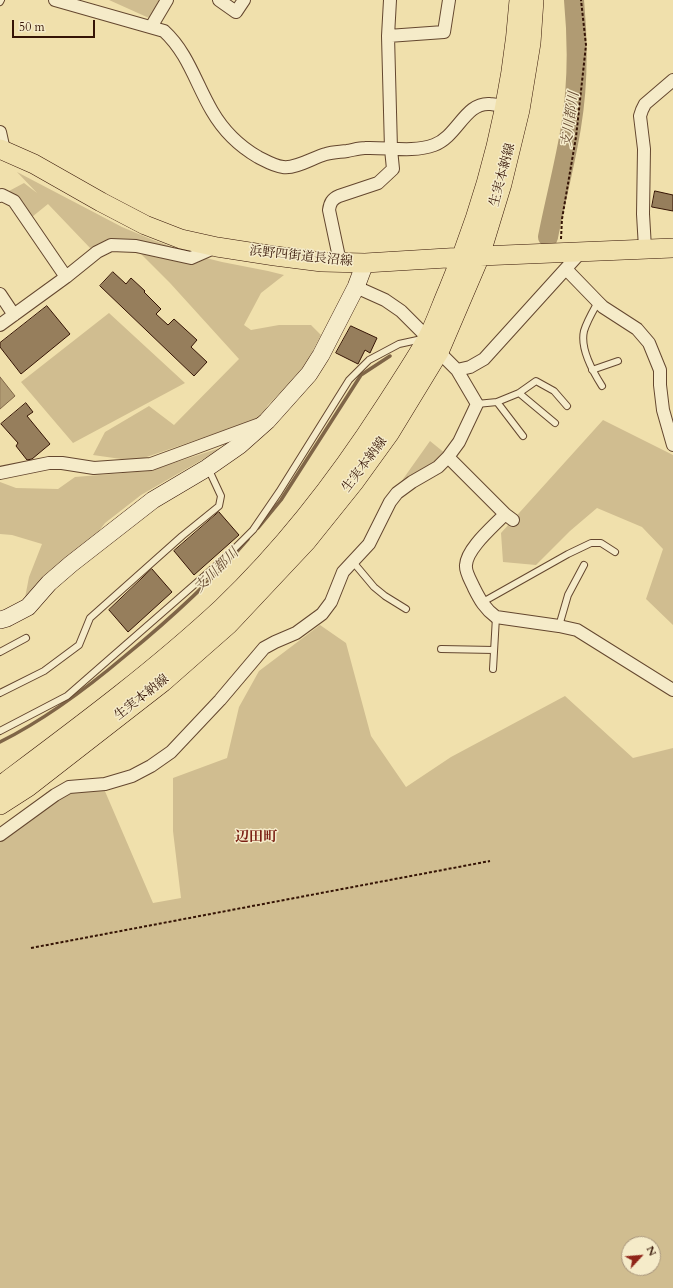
<!DOCTYPE html>
<meta charset="utf-8">
<style>
body{margin:0}
#map{position:relative;width:673px;height:1288px;overflow:hidden;background:#f0e0ac;font-family:Cardo,serif}
canvas{display:block}
.north{position:absolute;left:621px;top:1236px;width:40px;height:40px;box-sizing:border-box;background:#f5ebc9;border:1px solid #a8957b;border-radius:50%;rotate:64deg;font-size:11px;font-weight:700;line-height:16px;text-align:center;color:#351405}
.north::after{content:'';display:block;margin:auto;width:14px;height:18px;background:#8f2418;clip-path:polygon(50% 0,100% 100%,50% 72%,0 100%)}
.scale{position:absolute;left:12px;top:20px;width:83px;height:18px;box-sizing:border-box;border:2px solid #351405;border-top:0;padding-left:5px;font-size:12px;line-height:14px;white-space:nowrap;color:#351405;-webkit-text-stroke:3px #f5ebc9;paint-order:stroke}
</style>
<div id="map">
<canvas width="673" height="1288"></canvas>
<div class="north">N</div>
<div class="scale">50 m</div>
</div>
<script>
const context = document.querySelector('canvas').getContext('2d');
context.lineJoin = 'round';
function paint(path, color) {
  context.fillStyle = color;
  context.fill(path, 'evenodd');
}
function trace(path, color, width, dash) {
  context.strokeStyle = color;
  context.lineWidth = width;
  context.lineCap = dash ? 'butt' : 'round';
  context.setLineDash(dash || []);
  context.stroke(path);
}
function label(font, color, halo, rows, align = 'center') {
  context.font = font + ' Cardo,"Noto Serif JP",serif';
  context.lineWidth = 3;
  context.setLineDash([]);
  context.textBaseline = 'middle';
  context.strokeStyle = halo;
  context.fillStyle = color;
  for (const [text, x, y, turn = 0] of rows) {
    context.save();
    context.translate(x, y);
    context.rotate((+turn || 0) * Math.PI / 180);
    context.textAlign = isNaN(turn) ? turn : align;
    if (halo) context.strokeText(text, 0, 0);
    context.fillText(text, 0, 0);
    context.restore();
  }
}
const green = new Path2D(`
 M109 0H159L149 18Z
 M17 172 122 227 153 240 194 255 222 262 268 271 284 275 261 293 244 325 251 330 279 325H311L321 335 302 371 268 405 260 418 135 461 93 455 105 432 149 406 174 425 239 359 170 283 140 253 124 242 108 241 91 249 48 204 27 221 9 191 24 183 37 193Z
 M109 313 185 383 73 443 21 382Z
 M603 420 673 455V625L646 599 663 549 642 527 597 508 570 531 536 565 503 562 501 533Z
 M430 441 446 454 396 489Z
 M226 446 141 495 105 523 71 568 24 603 29 577 42 544 12 535 0 534V482L16 488 58 489 75 477 149 471Z
 M320 625 346 643 371 736 406 787 451 757 565 696 633 758 673 748V1288H0V841L47 792 104 789 153 903 181 898 173 831V778L227 758 239 707 259 671ZM629 1244H653V1268H629Z`);
const water = new Path2D(`
 M0 377 15 396 0 409Z`);
const stream = new Path2D(`
 M258 528 281 500 361 375 390 356
 M0 742C46 719 86 689 125 656 169 620 211 582 248 539`);
const river = new Path2D(`
 M548 237C555 201 565 164 571 127 578 85 578 42 574 0`);
const building = new Path2D(`
 M655 191 673 195V211L652 207Z
 M113 272 126 284 131 278 145 291 144 292 161 309 156 314 168 325 174 319 197 340 191 347 207 362 194 376 100 286Z
 M47 306 70 334 21 374 0 347V343Z
 M351 326 377 338 370 353 365 350 358 364 336 353Z
 M26 403 33 412 27 416 50 444 32 459 27 460 16 446 18 443 1 424Z
 M219 512 239 535 194 575 174 551Z
 M152 569 172 592 128 632 109 610Z`);
const path = new Path2D(`
 M561 239 562 219 576 137 586 45 581 0
 M31 948 490 861`);
const lane = new Path2D(`
 M0 2 1 0
 M598 302C593 311 587 321 584 331 580 348 593 372 602 386
 M592 370 618 361
 M519 393 555 423
 M497 402 523 436
 M477 404 497 402 519 393 536 381 554 391 567 406
 M353 562 374 587 385 596 406 609
 M481 603 568 554 591 543H601L615 552
 M559 626 568 595 584 565
 M441 649 494 650
 M0 652 26 638
 M493 669 496 617
 M0 693 44 671 79 645 90 618 182 536 219 506 221 496 208 468
 M0 731 67 696 226 557 253 530 279 492 349 380 369 360 399 344 422 339`);
const street = new Path2D(`
 M55 0 164 31C188 53 196 84 212 111 223 130 239 146 258 157 266 161 274 166 283 167 296 169 314 157 326 154 333 152 340 152 347 151 353 150 359 148 365 148 388 147 412 153 434 145 458 136 465 102 490 104 495 104 500 106 505 107
 M219 0 236 12 244 0
 M151 27 167 0
 M388 36 444 32 449 0
 M0 132 4 150
 M0 196 2 195 14 201 66 277
 M645 248 643 214 644 149 640 116 642 110 645 104 673 80
 M340 262 329 210C330 203 332 199 339 196L378 183 393 169 391 149 388 36 390 0
 M566 269 598 302 603 307 637 329 649 343 660 370V385L663 410 673 445
 M356 287 385 300 401 311 428 338 439 352 457 370 470 367 484 359 580 253
 M0 294 14 315
 M0 325 66 277 97 252 111 245 136 246 191 258 216 247
 M448 457 505 514 513 520
 M0 473 49 463H62L94 468 151 464 260 424
 M505 514C494 526 467 548 466 565 465 572 471 581 474 588 480 600 485 609 496 617L559 626 577 630 673 690
 M0 835 55 795 69 787 105 784 132 776 151 766 171 752 220 700 264 648 275 642 296 633 322 614 331 602 343 572 369 544 390 502 397 493 412 482 438 467 448 457 459 442 477 404 457 370`);
const secondary = new Path2D(`
 M0 620 7 618 28 607 49 583 71 564 153 500 207 468 240 445 267 421 309 374 321 355 356 287 365 263`);
const primary = new Path2D(`
 M0 149 34 164 101 202 145 225 181 239 217 247 275 256 322 262 365 263 480 256 673 248
 M0 786C76 729 152 673 222 608 285 548 338 479 385 406 399 384 414 362 427 339 435 324 441 306 448 290 487 198 512 100 519 0
 M0 805 28 787 163 682 229 624 306 542 355 481 389 434 439 352 480 256 502 184 520 110 531 43 534 0`);
const streetNames = [
 ["生実本納線",503,175,-75],
 ["浜野四街道長沼線",301,257,6],
 ["生実本納線",365,465,-53],
 ["生実本納線",142,698,-38]
];
const waterNames = [
 ["支川都川",571,120,-82],
 ["支川都川",217,571,-45]
];
const neighbourhoodNames = [
 ["辺田町",256,838]
];
paint(green, '#d0bd90');
paint(water, '#b09b73');
trace(water, '#7f6547', 1);
trace(stream, '#7f6547', 3.5);
trace(river, '#b09b73', 20);
paint(building, '#967e5c');
trace(building, '#351405', 1);
trace(lane, '#64472f', 8);
trace(street, '#64472f', 14);
trace(secondary, '#351405', 18);
trace(primary, '#351405', 20);
trace(path, '#351405', 2, [3, 2]);
trace(lane, '#f5ebc9', 6);
trace(street, '#f5ebc9', 12);
trace(secondary, '#f5ebc9', 17);
trace(primary, '#f0e0ac', 19);
label('13px', '#351405', '#f5ebc9', streetNames);
label('italic 14px', '#664a31', '#f5ebc9', waterNames);
label('bold 14px', '#7a1f14', '#f5ebc9', neighbourhoodNames);
</script>
